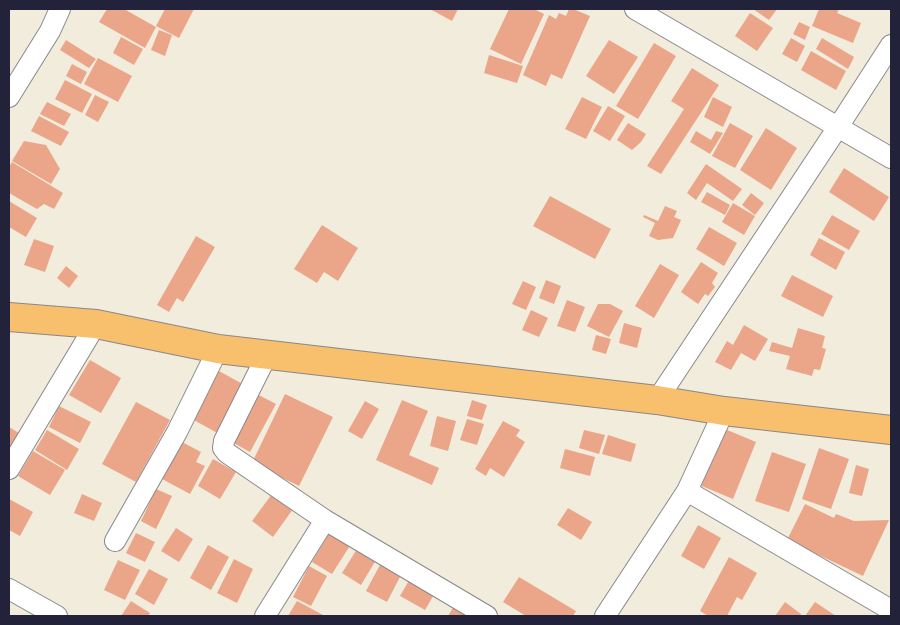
<!DOCTYPE html>
<style>
body{margin:0}
#map{position:relative;width:900px;height:625px;overflow:hidden;background:#f1ecdb;font-family:"Libre Bodoni",serif}
canvas{display:block}
.frame{position:absolute;inset:0;border:10px solid #22223b;pointer-events:none}
</style>
<div id="map">
<canvas width="900" height="625"></canvas>
<div class="frame"></div>
</div>
<script>
const context = document.querySelector('canvas').getContext('2d');
context.lineJoin = 'round';
function paint(path, color) {
  context.fillStyle = color;
  context.fill(path, 'evenodd');
}
function trace(path, color, width, dash) {
  context.strokeStyle = color;
  context.lineWidth = width;
  context.lineCap = dash ? 'butt' : 'round';
  context.setLineDash(dash || []);
  context.stroke(path);
}
const building = new Path2D(`
 M107 9H124L156 27 145 48 99 22Z
 M165 9H194L179 38 156 26Z
 M430 9H458L452 21Z
 M509 9H534L544 14 521 64 490 49Z
 M569 9H573L590 16 562 79 551 74 546 86 523 75 549 15 556 19 559 13 566 16Z
 M753 9H777L769 20Z
 M819 9H839L837 13 861 23 853 43 812 26Z
 M750 13 773 28 757 51 735 36Z
 M799 22 810 27 805 40 793 34Z
 M159 30 172 35 165 56 151 50Z
 M121 37 143 49 134 65 113 53Z
 M791 38 805 46 797 62 782 54Z
 M822 38 854 57 848 69 816 49Z
 M66 40 96 59 89 68 60 50Z
 M609 40 638 57 614 94 586 76Z
 M654 43 676 56 638 119 616 106Z
 M811 51 846 71 836 90 801 70Z
 M489 55 523 66 517 83 484 73Z
 M98 58 132 76 118 102 84 84Z
 M72 64 87 72 81 84 66 76Z
 M692 68 719 85 661 174 647 166 684 109 671 101Z
 M65 80 92 94 82 113 55 99Z
 M95 95 109 102 98 122 85 115Z
 M582 97 602 107 586 139 565 129Z
 M713 97 732 107 723 127 704 117Z
 M47 102 71 114 64 126 40 114Z
 M608 106 625 116 610 141 593 131Z
 M39 116 69 132 61 146 31 131Z
 M628 123 646 134 641 142 632 150 617 140Z
 M730 123 753 136 735 168 712 156Z
 M766 128 797 148 771 190 740 170Z
 M696 131 711 140 716 131 723 133 710 154 690 142Z
 M24 141 46 145 60 169 51 184 12 161Z
 M12 162 63 193 54 209 44 204 37 209 9 193V167Z
 M706 164 742 189 733 201 707 183 696 200 687 193Z
 M844 168 889 197 874 221 829 192Z
 M707 192 730 205 725 215 701 202Z
 M751 193 764 203 755 215 742 205Z
 M550 196 611 229 595 259 533 226Z
 M9 201 37 218 26 237 9 227Z
 M733 203 755 216 744 235 722 222Z
 M665 206 677 211 674 217 681 220 673 238 658 240 649 236 655 223 643 217 644 215 658 221Z
 M832 215 860 231 849 250 821 234Z
 M322 225 358 248 338 281 324 272 317 283 294 269Z
 M709 227 737 243 724 266 696 249Z
 M196 236 215 247 183 302 177 298 169 312 157 305Z
 M819 238 845 252 836 270 810 255Z
 M34 239 54 246 45 272 24 265Z
 M701 262 718 273 712 283 715 287 708 296 705 294 698 304 681 292Z
 M660 264 679 275 654 318 635 306Z
 M66 266 78 276 69 288 57 278Z
 M792 275 833 296 823 317 781 296Z
 M546 280 561 286 554 304 539 298Z
 M523 281 536 287 526 310 512 304Z
 M567 300 585 307 575 332 557 326Z
 M598 304H610L623 311 609 337 587 326Z
 M531 310 548 318 539 337 522 330Z
 M624 323 642 328 637 348 619 343Z
 M744 325 768 339 755 361 741 353 731 370 715 362 727 341 733 345Z
 M798 328 825 336 822 348 826 349 820 370 814 369 812 376 786 369 790 356 769 351 772 342 792 348Z
 M596 335 611 339 606 354 592 350Z
 M90 360 121 378 101 413 69 395Z
 M219 371 248 387 221 435 192 419Z
 M255 393 276 404 250 452 230 441Z
 M285 394 333 417 299 486 252 463Z
 M402 400 428 411 409 455 439 468 432 485 376 460Z
 M472 400 487 405 482 420 467 416Z
 M365 401 379 409 362 439 348 431Z
 M136 402 170 420 136 482 102 464Z
 M59 406 91 422 80 443 49 427Z
 M437 416 456 421 448 451 430 446Z
 M467 419 484 424 477 445 460 440Z
 M503 421 520 430 516 436 525 442 504 477 490 468 486 476 475 469Z
 M9 427 24 436 9 464Z
 M720 427 756 442 733 499 697 484Z
 M47 430 79 449 67 470 35 450Z
 M584 430 605 435 599 454 579 448Z
 M608 435 636 444 631 462 602 454Z
 M182 442 201 452 196 462 205 466 190 494 162 479Z
 M819 448 849 459 831 509 802 499Z
 M565 449 595 457 590 476 560 468Z
 M33 451 65 470 50 495 18 476Z
 M772 452 806 464 789 512 755 501Z
 M213 459 236 472 220 499 198 486Z
 M856 465 869 469 862 496 849 493Z
 M156 489 172 496 156 529 141 521Z
 M82 494 102 503 94 521 74 513Z
 M272 494 293 509 273 537 252 521Z
 M9 499 33 512 20 536 9 530Z
 M805 504 834 518 836 514 854 521 889 520 863 576 787 540Z
 M568 508 592 522 581 540 557 525Z
 M698 525 721 538 704 569 681 556Z
 M176 528 193 539 179 562 161 551Z
 M330 532 351 544 332 574 312 562Z
 M136 533 155 542 145 562 126 553Z
 M208 545 229 557 211 590 190 578Z
 M357 549 376 560 361 585 342 573Z
 M729 557 757 573 742 600 737 597 727 616H708L700 611Z
 M234 559 253 569 237 603 217 593Z
 M118 560 140 570 125 600 104 590Z
 M381 563 402 573 387 602 366 591Z
 M309 566 327 576 311 606 293 597Z
 M149 569 168 579 154 605 135 594Z
 M411 577 436 591 425 610 400 596Z
 M519 577 576 611 573 616H526L503 602Z
 M131 601 150 613 148 616H121Z
 M297 601 325 616H288Z
 M785 602 801 614 800 616H775Z
 M815 602 836 616H805Z
 M455 604 478 616H448Z`);
const street = new Path2D(`
 M635 9 891 158
 M9 97 50 31 60 9
 M267 355 224 441 223 448 227 453 325 520 487 616
 M657 400 838 127 891 45
 M9 469 96 324
 M687 491 891 610
 M115 541 177 432 218 349
 M9 589 57 616
 M265 616 325 520
 M605 616 687 491 724 411`);
const primary = new Path2D(`
 M9 317 96 324 218 349 657 400 724 411 891 430`);
paint(building, '#eba68a');
trace(street, '#8a878b', 22);
trace(primary, '#8a878b', 30);
trace(street, '#fff', 20);
trace(primary, '#f8bf6c', 28);
</script>
